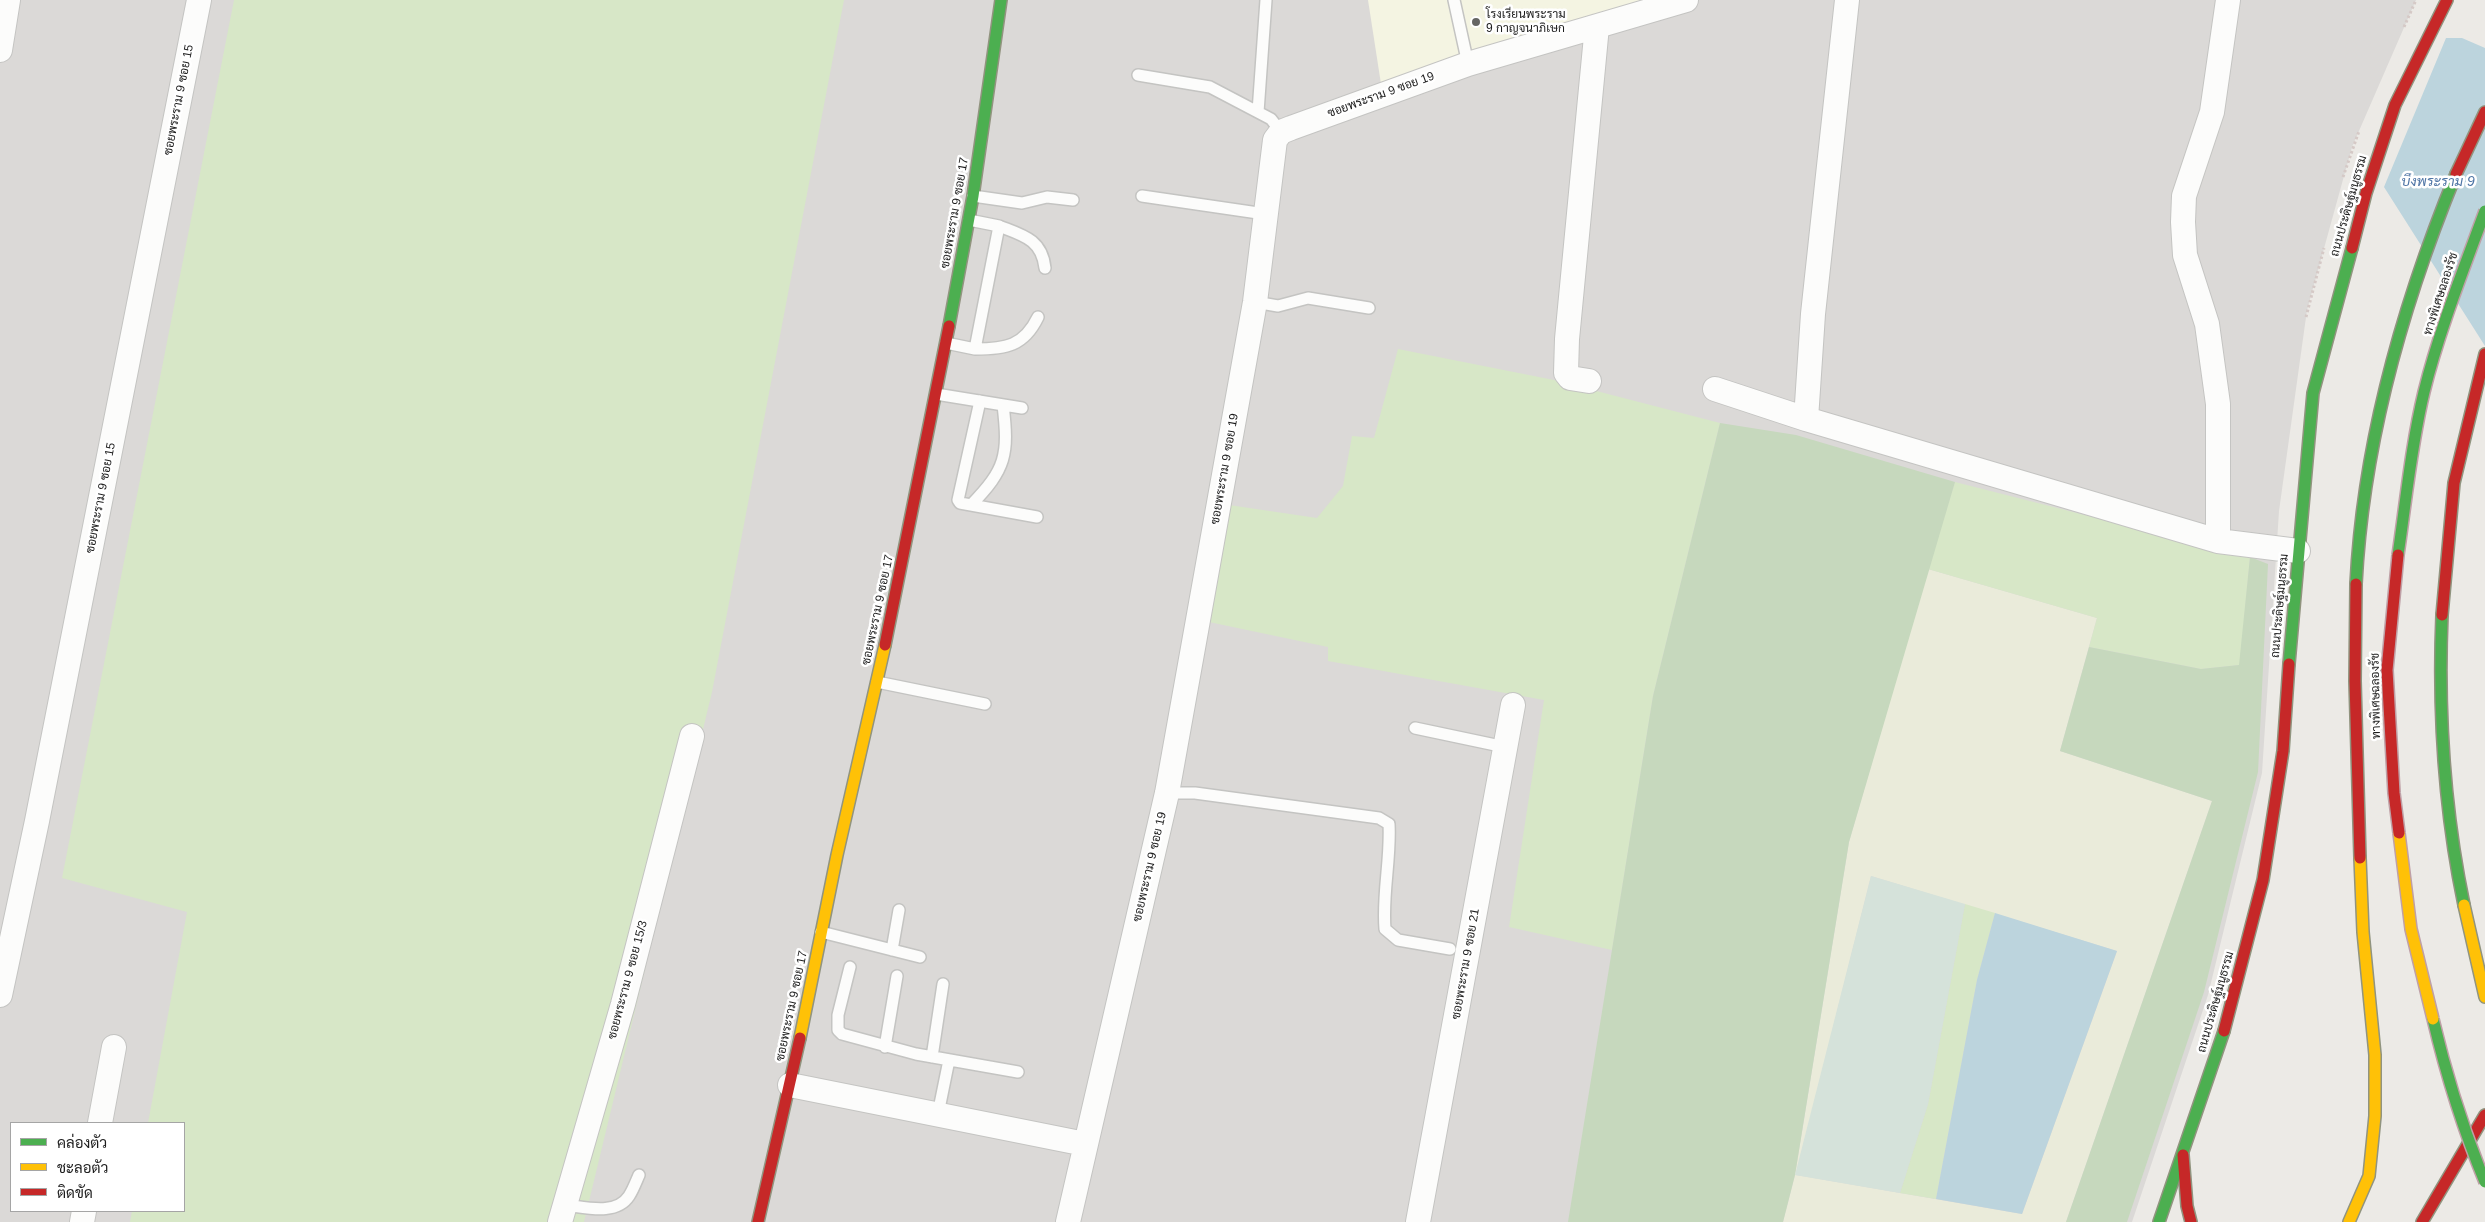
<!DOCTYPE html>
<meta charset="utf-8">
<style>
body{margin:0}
#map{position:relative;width:2485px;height:1222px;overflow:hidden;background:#eceae6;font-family:Arial,Sarabun,sans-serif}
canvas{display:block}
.legend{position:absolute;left:10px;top:1122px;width:175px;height:90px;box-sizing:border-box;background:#fff;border:1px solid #a5a5a5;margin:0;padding:6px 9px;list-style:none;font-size:15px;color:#1d1d1d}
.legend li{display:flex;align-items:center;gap:10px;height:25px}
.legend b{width:25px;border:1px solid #a5a5a5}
</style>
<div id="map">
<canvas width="2485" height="1222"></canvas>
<ul class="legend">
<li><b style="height:6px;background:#4caf50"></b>คล่องตัว</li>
<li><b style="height:6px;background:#ffc107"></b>ชะลอตัว</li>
<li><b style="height:6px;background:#c62828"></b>ติดขัด</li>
</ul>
</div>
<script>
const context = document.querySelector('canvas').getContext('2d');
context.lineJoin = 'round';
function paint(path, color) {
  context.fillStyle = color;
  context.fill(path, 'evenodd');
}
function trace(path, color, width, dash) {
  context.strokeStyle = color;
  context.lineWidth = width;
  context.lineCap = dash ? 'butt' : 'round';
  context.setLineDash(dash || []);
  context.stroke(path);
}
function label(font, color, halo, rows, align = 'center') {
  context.font = font + ' Arial,Sarabun,sans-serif';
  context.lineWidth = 5;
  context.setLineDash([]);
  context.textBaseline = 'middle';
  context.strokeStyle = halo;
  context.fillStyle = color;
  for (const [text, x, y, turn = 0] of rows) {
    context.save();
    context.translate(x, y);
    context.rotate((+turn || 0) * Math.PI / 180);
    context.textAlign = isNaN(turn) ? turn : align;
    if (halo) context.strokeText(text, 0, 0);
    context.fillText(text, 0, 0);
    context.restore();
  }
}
const residential = new Path2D(`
 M0 0H2416L2352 147 2307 310 2279 511 2262 773 2208 995 2132 1222H0ZM11 1123H184V1211H11Z`);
const education = new Path2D(`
 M1368 0H1656L1381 84Z`);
const farmland = new Path2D(`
 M1928 569 2097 618 2060 751 2212 801 2066 1222H1783L1795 1175 1849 842ZM1871 876 2117 951 2022 1214 1796 1175Z`);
const grass = new Path2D(`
 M234 0H844L712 692 584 1222H130L132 1211H184V1123H148L187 912 62 878Z
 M1398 349 1554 380 1720 423 1653 696 1612 950 1509 927 1544 700 1328 661V647L1209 622 1229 505 1317 518 1343 486 1352 436 1374 438Z
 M1955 482 2250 557 2240 665 2201 669 2089 647 2097 618 1928 569Z
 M1965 904 1995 913 1977 980 1936 1199 1900 1193 1928 1104Z`);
const forest = new Path2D(`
 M1720 423 1796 435 1955 482 1849 842 1795 1175 1783 1222H1568L1653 696Z
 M2250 557 2268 564 2258 772 2204 992 2127 1222H2066L2212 801 2060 751 2089 647 2201 669 2239 665Z`);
const wetland = new Path2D(`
 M1871 876 1965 904 1928 1104 1900 1193 1795 1175Z`);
const water = new Path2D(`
 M2446 38H2462L2485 48V346L2384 187Z
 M1995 913 2117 951 2022 1214 1936 1199 1977 980Z`);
const path = new Path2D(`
 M2404 27 2416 0
 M2343 177 2359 131
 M2306 317 2324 248`);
const lane = new Path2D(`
 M1454 0 1468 64
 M1138 75 1210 87 1271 119 1281 132
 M1258 112 1266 0
 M973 196 1022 203 1047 197 1073 200
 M1142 196 1265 214
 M999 226C1022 235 1042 239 1045 268
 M1255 302 1278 306 1308 298 1369 308
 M946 343 975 349 999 226 969 220
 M975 349C1006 349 1024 346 1038 317
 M936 394 1022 408
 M980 401 958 500 960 503 971 505C1006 469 1009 455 1003 405
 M971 505 1037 517
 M877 682 985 704
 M1415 728 1505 747
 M1167 793H1195L1379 818 1389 824C1391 859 1382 894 1385 929L1398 940 1450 949
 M821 932 920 957
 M892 950 899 910
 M850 967 838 1015V1030L842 1034 916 1054 1018 1072
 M885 1047 897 976
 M932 1057 943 984
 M938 1114 949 1060
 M565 1205C585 1207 616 1216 629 1196 633 1190 636 1182 639 1175`);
const street = new Path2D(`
 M1847 0 1813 314 1806 419 2218 541 2298 551
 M0 50 8 0
 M1589 381 1570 378 1566 373 1567 339 1597 26
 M1715 389 1806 419
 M2218 541V404L2207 324 2185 255 2183 222 2184 196 2212 112 2228 0
 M0 995 37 821 199 0
 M790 1085 1085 1144
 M100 1123 114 1047
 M82 1222 84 1211
 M560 1222 623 1004 692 736
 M1068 1222 1167 793 1255 302 1275 140 1281 132 1291 128 1468 64 1686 0
 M1418 1222 1513 705`);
const fast = new Path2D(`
 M949 326 973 196 1001 0
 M2356 584C2363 444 2403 303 2456 174
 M2442 615C2438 712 2444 809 2464 905
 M2289 664 2313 393 2352 248
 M2159 1222 2224 1031`);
const slow = new Path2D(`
 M2464 905 2485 997
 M800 1038 837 855 885 645
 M2349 1222 2369 1176 2375 1116V1055L2363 932 2360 858`);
const jam = new Path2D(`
 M2456 174 2485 112
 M2352 248 2366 193 2395 105 2447 0
 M2356 584 2355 681 2360 858
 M2442 615 2454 483 2485 354
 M885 645 949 326
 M2224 1031 2263 880 2283 751 2289 664
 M2183 1155 2187 1206 2191 1222
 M758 1222 800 1038
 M2422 1222 2485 1115`);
const fastBridge = new Path2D(`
 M2398 555C2406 501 2411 446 2424 392 2439 331 2463 271 2485 211
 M2433 1019C2446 1074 2463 1129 2485 1182`);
const slowBridge = new Path2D(`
 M2399 833 2411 929 2433 1019`);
const jamBridge = new Path2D(`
 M2398 555 2387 670 2394 793 2399 833`);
const markers = [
 [1476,22,5,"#656563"]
];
const poiNames = [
 ["โรงเรียนพระราม",1486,15],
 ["9 กาญจนาภิเษก",1486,29]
];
const streetNames = [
 ["ซอยพระราม 9 ซอย 19",1381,95,-20],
 ["ซอยพระราม 9 ซอย 15",179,100,-79],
 ["ถนนประดิษฐ์มนูธรรม",2349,206,-74],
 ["ซอยพระราม 9 ซอย 17",955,213,-80],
 ["ทางพิเศษฉลองรัช",2441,294,-72],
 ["ซอยพระราม 9 ซอย 19",1225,469,-80],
 ["ซอยพระราม 9 ซอย 15",101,498,-79],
 ["ถนนประดิษฐ์มนูธรรม",2280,606,-85],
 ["ซอยพระราม 9 ซอย 17",878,610,-78],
 ["ทางพิเศษฉลองรัช",2376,696,-91],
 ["ซอยพระราม 9 ซอย 19",1150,867,-77],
 ["ซอยพระราม 9 ซอย 21",1466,964,-80],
 ["ซอยพระราม 9 ซอย 15/3",628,980,-75],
 ["ถนนประดิษฐ์มนูธรรม",2216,1002,-74],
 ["ซอยพระราม 9 ซอย 17",792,1006,-78]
];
const waterNames = [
 ["บึงพระราม 9",2438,182]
];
paint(residential, '#dbd9d7');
paint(education, '#f4f4e2');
paint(farmland, '#eaebda');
paint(grass, '#d7e7c7');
paint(forest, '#c6d8bd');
paint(wetland, '#d5e2da');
paint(water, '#bcd4dd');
trace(lane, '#c4c4c2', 14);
trace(street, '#c4c4c2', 26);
trace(fast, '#91947f', 14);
trace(slow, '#91947f', 14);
trace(jam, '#91947f', 14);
trace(path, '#d5c9c6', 3, [2.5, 2.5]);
trace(lane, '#fcfcfb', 11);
trace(street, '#fcfcfb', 24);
trace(fast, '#4caf50', 11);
trace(slow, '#ffc107', 11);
trace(jam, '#c62828', 11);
trace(fastBridge, '#bfa0a6', 14, []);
trace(slowBridge, '#bfa0a6', 14, []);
trace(jamBridge, '#bfa0a6', 14, []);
trace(fastBridge, '#4caf50', 11);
trace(slowBridge, '#ffc107', 11);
trace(jamBridge, '#c62828', 11);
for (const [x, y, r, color] of markers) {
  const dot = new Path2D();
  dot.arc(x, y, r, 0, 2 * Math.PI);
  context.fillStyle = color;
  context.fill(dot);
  trace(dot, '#fff', 2);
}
label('12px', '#1d1d1d', '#fff', poiNames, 'left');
label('12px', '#1d1d1d', '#fff', streetNames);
label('italic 14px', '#5076a6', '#fff', waterNames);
</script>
